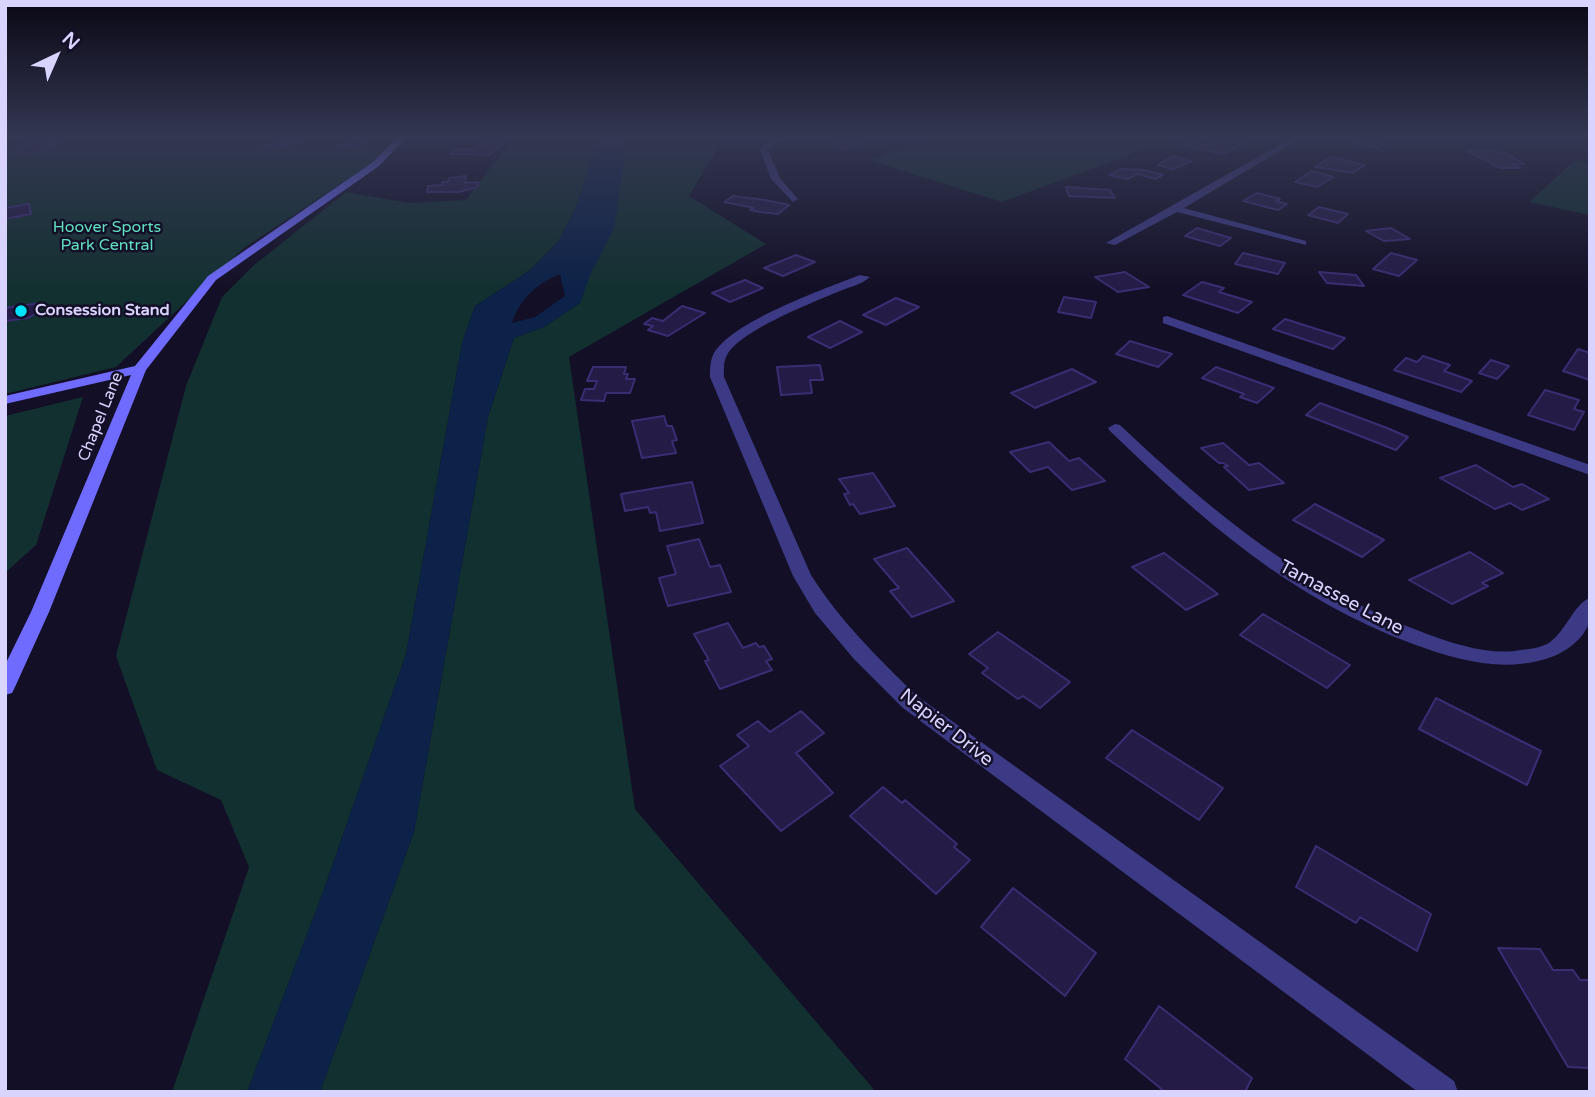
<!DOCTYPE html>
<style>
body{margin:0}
#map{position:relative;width:1595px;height:1097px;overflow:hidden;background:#130f26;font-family:"Varela Round",sans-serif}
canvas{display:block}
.frame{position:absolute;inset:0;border:7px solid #d9d4ff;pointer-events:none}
.north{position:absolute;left:21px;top:21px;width:70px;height:70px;-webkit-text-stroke:5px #130f26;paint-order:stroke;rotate:44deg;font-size:19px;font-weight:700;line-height:28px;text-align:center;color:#d9d4ff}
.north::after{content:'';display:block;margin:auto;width:24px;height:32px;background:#d9d4ff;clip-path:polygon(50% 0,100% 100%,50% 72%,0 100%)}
</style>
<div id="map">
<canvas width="1595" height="1097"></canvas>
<div class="frame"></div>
<div class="north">N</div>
</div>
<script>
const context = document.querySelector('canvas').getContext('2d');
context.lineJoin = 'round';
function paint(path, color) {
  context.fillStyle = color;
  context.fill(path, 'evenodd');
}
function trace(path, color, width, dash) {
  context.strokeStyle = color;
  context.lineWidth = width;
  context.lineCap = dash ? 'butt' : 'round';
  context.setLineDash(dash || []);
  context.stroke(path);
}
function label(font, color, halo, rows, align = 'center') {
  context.font = font + ' "Varela Round",sans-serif';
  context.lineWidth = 5;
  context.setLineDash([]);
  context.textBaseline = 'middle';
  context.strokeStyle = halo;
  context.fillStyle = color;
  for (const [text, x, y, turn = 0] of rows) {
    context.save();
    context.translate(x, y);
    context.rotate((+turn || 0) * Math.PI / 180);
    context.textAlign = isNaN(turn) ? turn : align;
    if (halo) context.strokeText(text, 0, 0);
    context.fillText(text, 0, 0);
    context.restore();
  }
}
const green = new Path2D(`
 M5 137H392L378 159 244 248 116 367 5 394Z
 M514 137H600L575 209 558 242 529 271 475 306 462 343 406 654 322 895 247 1092H172L249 867 221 800 157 770 116 656 186 386 222 297 253 266 346 192 409 203 466 200Z
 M624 137H724L689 196 766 244 569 357 635 809 876 1092H320L414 832 488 417 514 338 544 327 580 303 623 168Z
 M935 137H1165L1172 139 1002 202 869 160Z
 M1575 160 1590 163V215L1529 202Z
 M83 397 36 545 5 573V416Z`);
const water = new Path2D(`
 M600 137H624L623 168 614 229 591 273 580 303 544 327 514 338 488 417 414 832 320 1092H247L322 895 406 654 462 343 475 306 529 271 558 242 575 209ZM560 274 565 296 535 317 512 323C520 299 537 283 560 274Z`);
const building = new Path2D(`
 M41 137 57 143 36 153H17L31 144 21 138Z
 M847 137H867L872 139 845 148 830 143Z
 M1208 137H1232L1248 141 1223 154 1183 145 1190 141 1207 145 1218 139Z
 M1356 137H1364L1387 142 1378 148 1348 142Z
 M298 139 302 142 267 149 263 146Z
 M351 139H367L360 147 338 146 348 143Z
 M483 142H502L496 148H499L489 155 450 154 456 149 473 150Z
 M1467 151H1492L1508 154 1524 164H1512L1520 168H1500Z
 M1172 156 1192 161 1173 169 1158 165Z
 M1330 157 1365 165 1353 173 1315 167Z
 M1122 169 1144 170 1163 175 1155 179 1138 174 1127 179 1109 175Z
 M1312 171 1334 177 1317 187 1295 182Z
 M466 176 465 183 478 182V187L459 192H427L428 186 442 185V182H448L449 178Z
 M1066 187 1110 190 1115 198 1069 196Z
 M1257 193 1280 199 1276 201 1287 204 1278 210 1243 201Z
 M733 196 765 200 789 205 778 214 760 212 750 210 754 208 724 202Z
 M29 204 31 214 5 219V208Z
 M1319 207 1348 214 1338 223 1308 215Z
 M1197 228 1231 238 1220 246 1185 236Z
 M1391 228 1410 239 1384 241 1366 231Z
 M1243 253 1285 263 1278 274 1235 264Z
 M1391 253 1417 260 1399 276 1373 269Z
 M796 255 815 262 783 276 764 268Z
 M1125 272 1149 287 1118 292 1095 277Z
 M1319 272 1356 275 1364 286 1327 283Z
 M745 280 763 288 730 302 712 293Z
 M1202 282 1224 288 1219 292 1252 302 1238 313 1183 295Z
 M1064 297 1096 302 1091 318 1058 312Z
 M896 298 919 307 886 325 863 315Z
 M41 303 35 314 28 318 5 321V308Z
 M682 306 705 313 668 336 648 330 653 326 644 324 652 318 663 321Z
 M1285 319 1345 338 1333 349 1273 329Z
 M840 321 862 332 830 348 808 337Z
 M1130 341 1172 354 1158 367 1116 354Z
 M1578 349 1590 353V380L1563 371Z
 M1423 356 1450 365 1444 371 1472 381 1461 392 1394 370 1406 358 1417 362Z
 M1491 360 1509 366 1497 379 1479 373Z
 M820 365 823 380H810L812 393 781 395 777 367Z
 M593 367H626L624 374H628L626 379H635L630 393H606L604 401 581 400 585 389H594L597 381H587Z
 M1216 367 1274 388 1257 403 1240 397 1244 394 1202 378Z
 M1072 369 1096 382 1035 408 1011 393Z
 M1545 390 1579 400 1574 409 1584 412 1574 430 1528 415Z
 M1320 403 1387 428 1408 437 1396 450 1306 415Z
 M664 416 667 426H672L677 440 672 441 676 453 642 458 632 421Z
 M1049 442 1069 461 1079 458 1105 481 1072 490 1048 467 1030 472 1010 452Z
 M1223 443 1249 465 1259 463 1284 483 1249 490 1224 467 1228 466 1223 463H1219L1201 448Z
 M1476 465 1513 487 1522 484 1549 499 1522 510 1510 503 1495 509 1440 478Z
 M873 473 895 506 860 514 853 504 850 505 844 494 849 493 839 479Z
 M692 482 703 523 660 531 656 512 650 513 648 507 625 511 621 494Z
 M1315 504 1384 540 1362 557 1293 520Z
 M699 539 710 567 720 565 731 592 668 606 659 578 676 574 667 546Z
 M907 548 954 601 912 617 890 591 899 588 874 559Z
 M1470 552 1503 573 1482 583 1488 586 1452 604 1409 580Z
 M1164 553 1218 594 1186 610 1132 567Z
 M1263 614 1350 665 1327 688 1240 635Z
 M728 623 743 648 756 643 759 647 764 646 772 659 766 661 772 670 720 689 705 661 709 660 694 634Z
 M998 632 1070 682 1040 708 1023 696 1018 699 982 673 988 668 969 654Z
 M1436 698 1541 751 1527 785 1419 729Z
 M801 711 824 733 796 753 833 793 781 831 720 766 749 746 737 735 758 721 770 732Z
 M1132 730 1223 788 1199 820 1106 758Z
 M883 787 902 803 905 800 957 844 954 847 970 860 936 894 850 816Z
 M1316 846 1431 914 1417 951 1360 917 1356 923 1296 887Z
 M1013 888 1096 953 1065 996 981 927Z
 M1498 948 1540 949 1553 970H1573L1580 980H1590V1068L1568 1067Z
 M1159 1006 1252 1078 1245 1092H1165L1125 1059Z`);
const street = new Path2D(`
 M779 137H792L773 145 768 150 780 178 798 199 793 202 771 179 760 150 767 141Z
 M1293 137H1303L1184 208 1306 241V245L1177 212 1115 245 1106 243Z
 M860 275 870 277C861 285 846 288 835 293 809 304 740 331 727 355 723 362 724 370 724 377L811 575C840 621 878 658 917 696L1454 1081 1458 1092H1418L903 708 854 659 815 613 793 576 710 377C710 370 710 362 713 355 730 322 824 289 860 275Z
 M1167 316 1590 465V475L1163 323V317Z
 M1115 424 1120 425C1212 512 1306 590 1427 634 1454 644 1491 656 1521 650 1529 649 1539 648 1547 644 1565 634 1574 603 1590 598 1590 605 1591 614 1590 620 1584 642 1559 657 1538 661 1496 671 1454 659 1413 644 1291 599 1202 520 1110 431L1108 428Z`);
const secondary = new Path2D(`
 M398 137H407L379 166 216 280 146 370 49 612 15 687 12 693 5 695V665L31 612 131 375 5 404V396L135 366 208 276 373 162Z`);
const markers = [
 [21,311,7,"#00e5ff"]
];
const farParknames = [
 ["Hoover Sports",107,228],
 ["Park Central",107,246]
];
const farPoinames = [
 ["Consession Stand",35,311]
];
const farStreetnames = [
 ["Chapel Lane",101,417,-68]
];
const streetNames = [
 ["Tamassee Lane",1341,598,28],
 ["Napier Drive",946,728,38]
];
paint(green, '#12302f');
paint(water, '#0c2248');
paint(building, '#241b47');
trace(building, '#3b2d73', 2);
paint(street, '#3d3a85');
paint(secondary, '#6f6bff');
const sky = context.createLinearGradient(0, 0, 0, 291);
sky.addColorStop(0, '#0a0815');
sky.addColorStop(0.47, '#333752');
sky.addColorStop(1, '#33375200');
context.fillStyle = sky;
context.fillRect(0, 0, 1595, 291);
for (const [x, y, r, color] of markers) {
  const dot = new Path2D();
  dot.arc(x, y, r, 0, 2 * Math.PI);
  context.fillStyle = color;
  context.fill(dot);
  trace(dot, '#130f26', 2.5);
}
label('16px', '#5fe0c0', '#130f26', farParknames);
label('bold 16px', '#d9d4ff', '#130f26', farPoinames, 'left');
label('16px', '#d9d4ff', '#130f26', farStreetnames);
label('19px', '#d9d4ff', '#130f26', streetNames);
</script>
